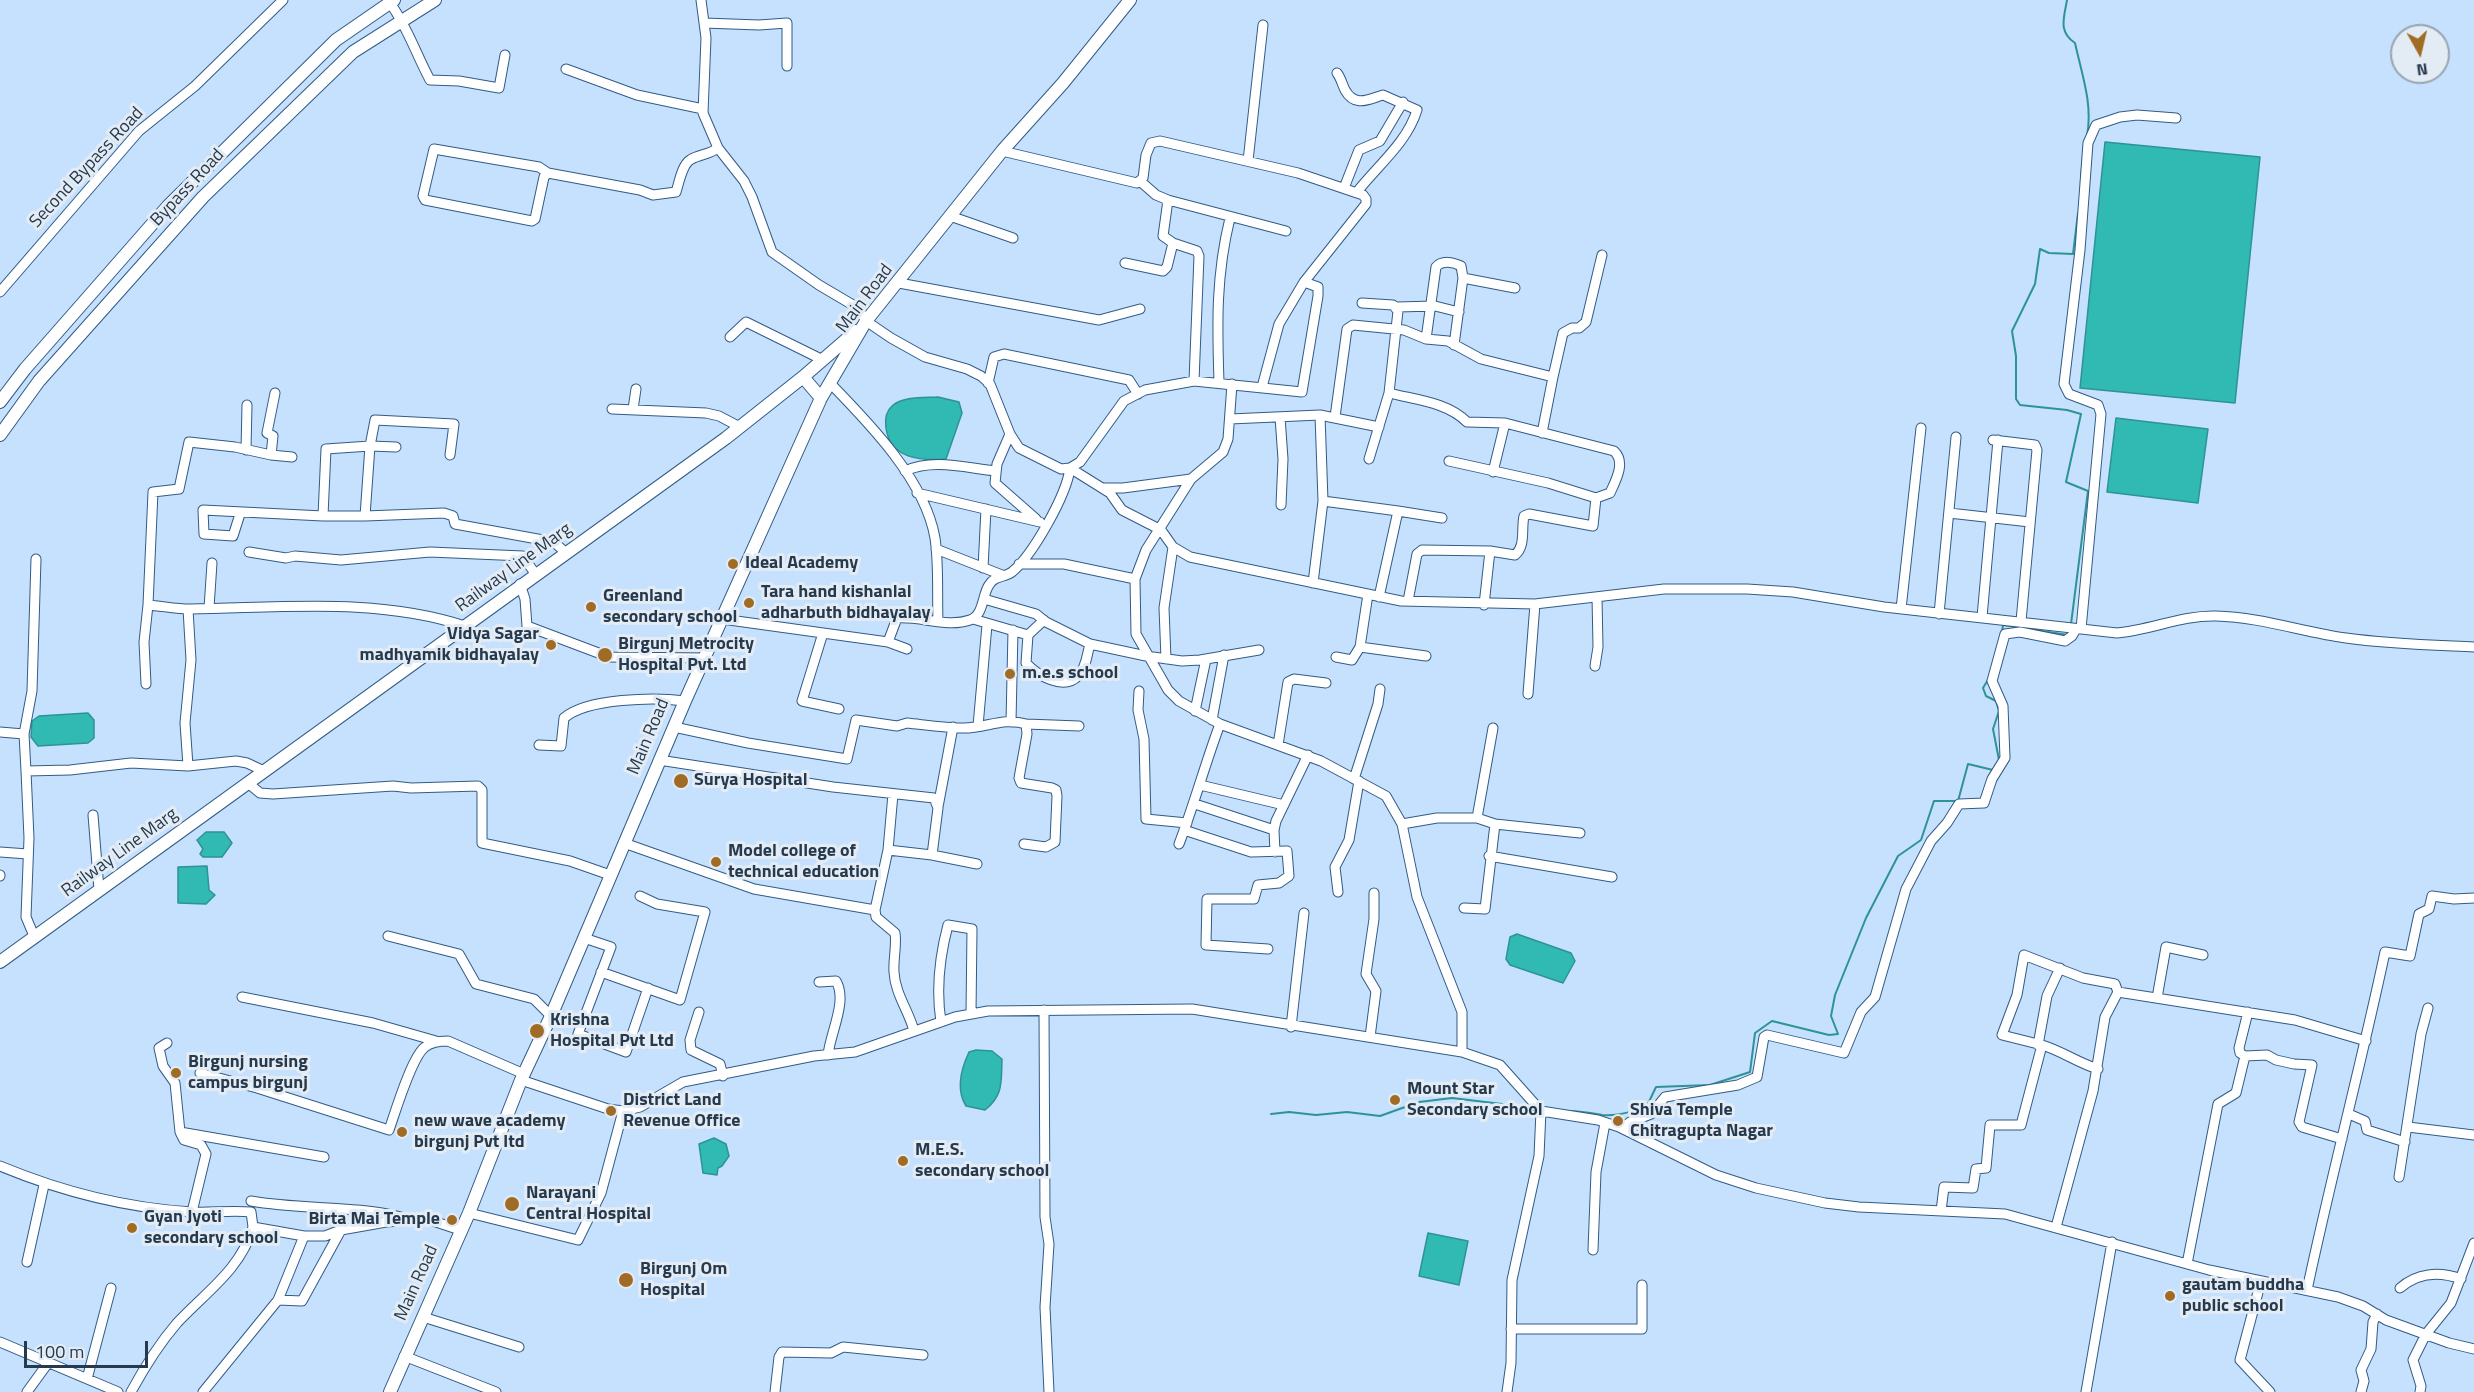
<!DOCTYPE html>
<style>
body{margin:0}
#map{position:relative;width:2474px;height:1392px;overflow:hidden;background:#c6e1fe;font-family:"Titillium Web",sans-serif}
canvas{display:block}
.north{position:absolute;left:2390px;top:24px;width:60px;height:60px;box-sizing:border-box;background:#e3ecf5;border:2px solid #98a4b1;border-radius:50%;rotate:172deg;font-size:16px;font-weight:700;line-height:24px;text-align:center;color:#27394c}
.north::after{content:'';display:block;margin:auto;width:21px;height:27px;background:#a06b24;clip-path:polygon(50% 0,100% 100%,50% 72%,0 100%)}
.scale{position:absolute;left:24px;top:1341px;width:124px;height:27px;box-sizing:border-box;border:3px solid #27394c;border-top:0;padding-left:8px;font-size:18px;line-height:21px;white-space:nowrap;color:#27394c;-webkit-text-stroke:4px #e3ecf5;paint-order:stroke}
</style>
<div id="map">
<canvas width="2474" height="1392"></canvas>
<div class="north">N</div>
<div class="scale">100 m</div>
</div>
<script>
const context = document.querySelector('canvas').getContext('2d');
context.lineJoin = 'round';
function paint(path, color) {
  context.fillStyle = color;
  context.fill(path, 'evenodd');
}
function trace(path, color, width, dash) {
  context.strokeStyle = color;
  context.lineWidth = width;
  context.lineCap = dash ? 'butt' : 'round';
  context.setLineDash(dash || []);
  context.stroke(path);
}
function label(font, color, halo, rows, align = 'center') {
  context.font = font + ' "Titillium Web",sans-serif';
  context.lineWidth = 6;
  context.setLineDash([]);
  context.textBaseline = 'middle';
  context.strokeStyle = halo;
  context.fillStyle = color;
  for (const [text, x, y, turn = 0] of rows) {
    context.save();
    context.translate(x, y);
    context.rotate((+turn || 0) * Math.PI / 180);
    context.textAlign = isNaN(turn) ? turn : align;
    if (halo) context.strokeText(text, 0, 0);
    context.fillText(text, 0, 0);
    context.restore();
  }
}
const water = new Path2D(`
 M2105 142 2260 157 2235 403 2080 388Z
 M938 397 959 402 962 413 946 459C921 461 890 459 886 428 885 420 886 411 892 406 903 396 925 398 938 397Z
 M2116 418 2208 429 2198 503 2107 492Z
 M88 713 94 720V738L88 743 38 746 31 737 32 721 39 716Z
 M206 832H224L232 843 222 857H203L200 854 203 849 197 840Z
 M207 866 209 890 215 895 206 904 178 903V867Z
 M1517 934 1571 953 1575 961 1563 983 1510 965 1506 959 1510 937Z
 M976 1050 992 1051 1002 1059C1001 1081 1004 1095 985 1110L966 1106C956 1090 961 1069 969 1052Z
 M714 1138 726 1144 729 1156 722 1166 718 1168 717 1175 703 1173 699 1144Z
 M1428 1233 1468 1241 1459 1285 1419 1276Z`);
const stream = new Path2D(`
 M2067 0C2064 18 2058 32 2075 43 2082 75 2093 104 2087 136
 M2081 178 2083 157
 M2071 624 2088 491 2066 482 2081 414 2067 410 2020 405 2016 399V356L2012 331 2035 284 2040 249 2049 253 2073 254 2078 213
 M2002 632 2003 625 2068 635 2069 629
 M1989 678 1983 688 1986 696 1996 701 1999 711 1993 729 1999 760
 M1569 1111C1581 1111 1591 1113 1602 1115 1615 1117 1633 1111 1646 1108L1656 1087 1710 1085 1750 1072 1755 1033 1772 1021 1829 1035 1838 1034 1831 1016 1835 995 1866 918 1898 856 1921 840 1934 801H1958L1968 764 1993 770
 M1271 1114 1289 1112 1316 1115 1347 1112 1380 1116 1419 1102 1452 1098 1527 1107`);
const minor = new Path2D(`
 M701 0 706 38 703 113 718 148 744 181 752 197 772 252 819 285 858 308 866 321 891 338 925 357 967 369 981 376 990 384 1010 434 1019 448 1061 469 1070 468 1080 462 1124 401 1145 390 1194 381 1302 392 1318 296V287L1304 282
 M390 3C407 26 416 54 430 80L459 81 499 88 505 55
 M704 23 759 25 787 23V66
 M566 69 637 95 703 109
 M1337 73C1341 78 1342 84 1345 90 1355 108 1369 99 1383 95L1417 110C1407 143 1377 166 1357 192
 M1002 151 1137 183 1143 178 1146 155 1151 143 1160 141 1298 173 1363 195 1366 199V204L1304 282 1279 324 1262 387
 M1248 161 1263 25
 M548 173 539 167 434 149 423 196 425 200 532 221 535 219 544 177 548 173 640 190 653 195 676 192C679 183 682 165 690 160 699 154 709 155 718 148
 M1140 181 1156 195 1168 200 1286 231
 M1344 188 1359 150 1380 141 1403 102
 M1168 200 1163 236 1173 243 1197 251 1199 256 1194 381
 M950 216 1013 238
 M1125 263 1163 271 1167 267 1173 243
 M1463 278 1515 288
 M899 283 1099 320 1140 309
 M0 292 139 131 195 86 283 0
 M1362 303 1393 305 1398 311 1389 393 1369 459
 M1397 307 1435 306 1459 312
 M730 337 746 322 823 360
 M1426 339 1436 267C1442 260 1453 262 1461 266L1463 278 1454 345
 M1219 382C1217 323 1216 275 1230 218
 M830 383C869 423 925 480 935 538 939 565 937 594 938 621
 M988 383 994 357 1004 354 1129 380 1138 394
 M1232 384 1228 439 1223 452 1191 479 1146 550 1135 579 1136 634 1168 690 1179 701 1220 724 1321 761 1386 796 1402 824 1417 897 1462 1012V1052
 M1389 393C1416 400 1447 402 1467 422L1505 423 1614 451C1626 462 1616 480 1610 493L1596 498 1593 526 1529 514 1524 516C1521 529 1526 546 1515 555L1490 551 1484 605
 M612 409 706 413 719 416 740 427
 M633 409 636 389
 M1280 417 1283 459 1281 505
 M1335 417 1347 329 1353 325 1404 330 1426 339 1448 341 1481 359 1553 377 1563 333 1572 328H1579L1586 322 1602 255
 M1230 419 1320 415 1379 427
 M1542 433 1553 377
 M1010 434 997 464 995 483 1036 519
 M1993 440 2035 445 2037 450 2021 621
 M396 447 370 446 375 420 454 424 450 455
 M246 450 247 405
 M271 455 292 457
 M1449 461 1548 483 1596 498
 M905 471C933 458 966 468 996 471
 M1493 472 1505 423
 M1104 488H1123L1191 479
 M917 493 1040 522
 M1323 501 1398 511 1379 597
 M1398 511 1442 518
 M1949 513 2030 522
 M240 514 233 536 204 534 203 510 323 516 326 449 370 446 365 516 444 513 453 516 455 524 554 542 566 553
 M323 516H365
 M936 549 1002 575
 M249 552 286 558 295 556 341 560 430 552 523 556 536 575
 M1019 564H1064L1135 579
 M983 568 986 509
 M1313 583 1323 501 1320 415
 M520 584 525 599 527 626 609 657 704 658
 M1368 594 1360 647 1426 656
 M984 599 1036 614 1046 622 1090 644 1146 656 1182 661 1200 660 1259 650
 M1408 601 1417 554 1422 550 1490 551
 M148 605 153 492 179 489 189 442 235 447 271 455 273 436 267 433 275 393
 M209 608 212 563
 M188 609 191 660 185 723 188 766
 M1901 609 1921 428
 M1939 614 1956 437
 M1982 617 1998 440
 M722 619 888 642 897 618C921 616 947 628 970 620 984 615 982 595 989 585 995 575 1004 578 1012 572 1033 555 1067 494 1070 468L1110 493 1122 510 1161 530 1173 547 1190 557 1401 601 1535 604 1664 589H1747L1793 592 1884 607 2117 633C2151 630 2182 615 2216 616 2260 617 2303 632 2346 638 2389 644 2431 645 2474 647
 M973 619 1028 635 1044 620
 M2081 629 2101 414 2098 405 2069 394 2064 384 2080 250 2088 143 2096 125 2120 117 2137 115 2176 118
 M823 633 802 701 839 709
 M1028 635 1026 663C1037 675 1063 691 1078 676 1086 669 1087 654 1090 644
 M888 642 907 649
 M1336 657 1352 660 1360 647
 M1166 659 1164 608 1173 547
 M1595 666 1598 647 1597 597
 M146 684 144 642 148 605C162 606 176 609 190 609 282 608 376 597 465 626
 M1139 691 1138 710 1144 739 1146 819 1187 823
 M1528 694 1535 604
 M1195 711 1206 659
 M1212 720 1224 655
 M1011 722 1013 630
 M1026 724 1079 726
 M978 726 987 625
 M674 727 748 743 847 759 856 720 897 726 907 723C926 725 945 728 964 728 986 728 1004 717 1026 724L1027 734 1019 778 1021 783 1052 788 1056 790 1057 796 1055 842 1046 847 1024 844
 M0 732 24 734
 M539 745 561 746 564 718C587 698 655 697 685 701
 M1278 745 1288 682 1294 679 1326 683
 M659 760 833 787 934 798 938 808 932 855
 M26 771 24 734 32 691 36 559
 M1354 779 1378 704 1380 689
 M248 783 260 793 273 794 393 786 411 788 478 786 482 790V843L570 861 610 875
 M1200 785 1284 805
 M1195 804 1274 830
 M938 807 953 727
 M93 815 99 890
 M1477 818 1493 728
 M1402 824 1437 818H1477L1495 824 1580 833
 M1184 830 1251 852 1287 851 1289 876 1279 883 1258 885 1254 899H1207L1206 945 1268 949
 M624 843 754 889 875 910 888 850 893 794
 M1179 844C1194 805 1205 764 1220 724
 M888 850 932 855 977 864
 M0 852 28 854
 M1275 852 1274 830 1276 821 1308 755
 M1489 856 1612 877
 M0 876V875
 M1338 892 1335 867 1349 840 1359 781
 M1464 908 1485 909 1495 824
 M875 910 876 917 895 933C897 946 893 959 894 972 895 994 909 1011 914 1031
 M34 936 26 917 29 838 26 771 70 770 131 763 188 766 236 761 247 763 264 771
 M388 936 459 954 476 984 534 999 551 1016
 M584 938 611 947 578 1034 626 1052 648 988
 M601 972 680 1000 705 912 657 904 640 896
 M819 982 836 981C848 1001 830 1033 828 1055
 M2118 992 2295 1020 2366 1041
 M242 997 373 1023 436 1041
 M2157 998 2166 947 2203 955
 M1044 1010 1045 1217 1049 1244 1045 1307 1049 1392
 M699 1012 690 1040 691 1050 720 1064 723 1076
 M941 1022C936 990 940 955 948 925L972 929 971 1014
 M1291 1027 1304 913
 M1370 1037 1376 991 1366 974 1374 919V893
 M167 1043 159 1048 163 1066 175 1083 180 1132 184 1140 201 1145 206 1154 192 1212
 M2038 1045 2047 996 2060 968
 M2042 1045C2062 1051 2078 1063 2098 1069
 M2245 1056 2267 1055 2276 1060 2294 1064 2312 1065 2299 1122 2302 1127 2342 1139
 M200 1073 257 1088 389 1130C395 1113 412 1056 425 1047 431 1042 440 1041 448 1041L524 1074
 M521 1080 608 1109 623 1111 640 1107 683 1082 814 1056 855 1052 955 1017 988 1011 1192 1009 1462 1052 1500 1065 1541 1111 1598 1120 1619 1127 1716 1175 1756 1188 1825 1203 1859 1207 2005 1214 2209 1270 2338 1297 2363 1306 2386 1320 2449 1343 2474 1349
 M2349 1114 2365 1121 2367 1130 2405 1142
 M2408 1127 2474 1135
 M1623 1128 1630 1122 1651 1114 1665 1097 1738 1085 1757 1077 1764 1037 1767 1035 1844 1053 1861 1012 1875 997 1906 889 1931 841 1947 823 1959 804 1984 803 1992 779 2005 758 2003 706 1992 681 2005 634 2020 632 2065 641 2072 636 2076 629
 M180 1132 324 1157
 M0 1166C60 1191 126 1208 192 1212 212 1213 231 1210 251 1212L253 1227 304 1236H325L341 1230 386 1222 427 1219 460 1230
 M2399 1177 2421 1034 2428 1008
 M251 1201C302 1210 352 1205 401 1217
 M1941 1211 1944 1187 1973 1188 1976 1169 1986 1168 1990 1125H2021L2042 1045 2002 1035 2017 995 2024 955 2083 978 2115 984 2118 992 2105 1017 2093 1091 2056 1227
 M469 1213 578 1240 601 1193 623 1111
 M1593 1250 1596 1172 1605 1123
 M27 1262 44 1185
 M2187 1264 2218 1104 2236 1093 2245 1056 2240 1053 2239 1048 2248 1012
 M2261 1281 2240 1360 2270 1392
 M2400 1288C2417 1273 2439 1271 2461 1279
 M2307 1290C2331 1177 2361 1065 2385 952L2410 956 2419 914 2429 909 2432 896 2454 899 2474 898
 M278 1300 304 1236
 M423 1317 519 1347
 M1511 1329H1642V1285
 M0 1342 118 1392
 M404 1356 496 1392
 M87 1379 111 1288
 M27 1392 48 1363
 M131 1392C144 1368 159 1344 177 1323 206 1292 241 1269 253 1227
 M203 1392 278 1300 302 1301 341 1230
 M775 1392 779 1357 782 1352 831 1353 843 1347 923 1355
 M1507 1392 1511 1363 1512 1280 1539 1156 1541 1111
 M2086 1392 2112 1242
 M2361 1392 2364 1381 2361 1370 2371 1349 2373 1322 2377 1314
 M2420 1392 2421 1386 2413 1360 2426 1334 2451 1303 2474 1243`);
const major = new Path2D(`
 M803 377 821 398
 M0 402 25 369 168 206 336 40 394 0
 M0 435 39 381 203 197 353 52 435 0
 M0 962 726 438 803 377 856 331
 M390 1392 469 1213 521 1080 551 1016 685 701 821 398 866 321 1002 151 1063 83 1130 0`);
const markers = [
 [733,564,6,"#a06b24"],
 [749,603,6,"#a06b24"],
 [591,607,6,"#a06b24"],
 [551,645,6,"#a06b24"],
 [605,655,8,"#a06b24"],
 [1010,674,6,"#a06b24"],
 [681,781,8,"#a06b24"],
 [716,862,6,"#a06b24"],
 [537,1031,8,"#a06b24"],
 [176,1073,6,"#a06b24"],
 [1395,1100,6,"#a06b24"],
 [611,1111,6,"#a06b24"],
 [1618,1121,6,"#a06b24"],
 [402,1132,6,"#a06b24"],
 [903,1161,6,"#a06b24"],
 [512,1204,8,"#a06b24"],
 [452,1220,6,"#a06b24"],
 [132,1228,6,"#a06b24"],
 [626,1280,8,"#a06b24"],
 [2170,1296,6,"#a06b24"]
];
const streetNames = [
 ["Second Bypass Road",87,168,-47],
 ["Bypass Road",188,188,-47],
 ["Main Road",865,299,-53],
 ["Railway Line Marg",514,568,-36],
 ["Main Road",649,737,-67],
 ["Railway Line Marg",120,853,-36],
 ["Main Road",417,1283,-66]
];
const poiNames = [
 ["Ideal Academy",745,564],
 ["Tara hand kishanlal",761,593],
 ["adharbuth bidhayalay",761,614],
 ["Greenland",603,597],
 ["secondary school",603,618],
 ["Vidya Sagar",539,635,"right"],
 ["madhyamik bidhayalay",539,656,"right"],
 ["Birgunj Metrocity",618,645],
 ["Hospital Pvt. Ltd",618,666],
 ["m.e.s school",1022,674],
 ["Surya Hospital",694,781],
 ["Model college of",728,852],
 ["technical education",728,873],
 ["Krishna",550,1021],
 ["Hospital Pvt Ltd",550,1042],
 ["Birgunj nursing",188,1063],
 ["campus birgunj",188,1084],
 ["Mount Star",1407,1090],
 ["Secondary school",1407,1111],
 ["District Land",623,1101],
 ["Revenue Office",623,1122],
 ["Shiva Temple",1630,1111],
 ["Chitragupta Nagar",1630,1132],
 ["new wave academy",414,1122],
 ["birgunj Pvt ltd",414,1143],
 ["M.E.S.",915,1151],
 ["secondary school",915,1172],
 ["Narayani",526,1194],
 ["Central Hospital",526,1215],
 ["Gyan Jyoti",144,1218],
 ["secondary school",144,1239],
 ["Birta Mai Temple",440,1220,"right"],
 ["Birgunj Om",640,1270],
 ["Hospital",640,1291],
 ["gautam buddha",2182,1286],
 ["public school",2182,1307]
];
paint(water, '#31b9b3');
trace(water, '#2e9394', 1.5);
trace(stream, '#2e9394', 2);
trace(minor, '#325b85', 11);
trace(major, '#325b85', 14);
trace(minor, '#fff', 9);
trace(major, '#fff', 12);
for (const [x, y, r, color] of markers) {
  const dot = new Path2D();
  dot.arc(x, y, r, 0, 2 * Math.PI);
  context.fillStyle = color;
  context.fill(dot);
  trace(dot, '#e3ecf5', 2);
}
label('18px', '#27394c', '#e3ecf5', streetNames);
label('bold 18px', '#27394c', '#e3ecf5', poiNames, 'left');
</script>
